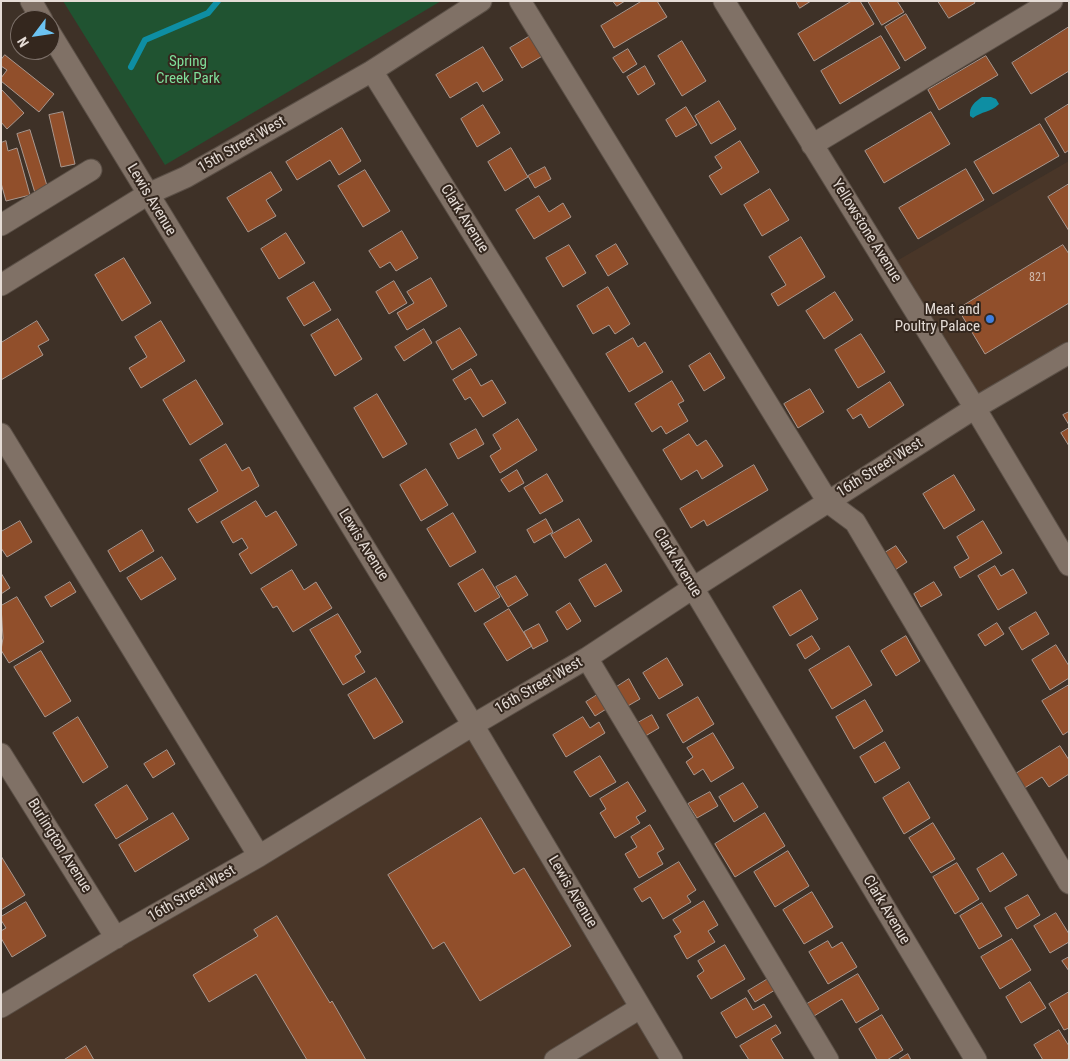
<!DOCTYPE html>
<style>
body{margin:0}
#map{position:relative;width:1070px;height:1061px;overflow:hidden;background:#3e3127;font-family:"Roboto Condensed",sans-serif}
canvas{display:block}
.frame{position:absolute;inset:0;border:2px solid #e5dcd6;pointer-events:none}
.north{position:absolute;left:10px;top:10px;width:50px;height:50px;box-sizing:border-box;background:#34271e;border:1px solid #7b6f68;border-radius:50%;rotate:239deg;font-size:14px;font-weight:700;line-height:20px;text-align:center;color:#e5dcd6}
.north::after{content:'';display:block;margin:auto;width:18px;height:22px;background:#6cc3f2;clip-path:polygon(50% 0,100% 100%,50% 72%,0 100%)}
</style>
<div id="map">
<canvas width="1070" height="1061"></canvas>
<div class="frame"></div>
<div class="north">N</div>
</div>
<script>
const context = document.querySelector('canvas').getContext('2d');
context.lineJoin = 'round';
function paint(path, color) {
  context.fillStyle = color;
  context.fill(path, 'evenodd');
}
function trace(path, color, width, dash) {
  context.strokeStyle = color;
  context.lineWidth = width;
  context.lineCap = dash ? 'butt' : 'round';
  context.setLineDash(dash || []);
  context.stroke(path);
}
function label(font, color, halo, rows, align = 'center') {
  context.font = font + ' "Roboto Condensed",sans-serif';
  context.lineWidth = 4;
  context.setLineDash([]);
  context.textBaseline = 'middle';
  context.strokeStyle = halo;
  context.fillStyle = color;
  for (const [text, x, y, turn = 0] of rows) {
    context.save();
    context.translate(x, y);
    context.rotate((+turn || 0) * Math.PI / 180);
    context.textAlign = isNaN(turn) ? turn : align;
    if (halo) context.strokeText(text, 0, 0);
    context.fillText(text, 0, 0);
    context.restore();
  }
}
const built = new Path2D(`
 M1069 161V353L975 408 888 266Z
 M473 725 673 1060H1V1007Z`);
const green = new Path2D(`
 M63 1H441L165 165Z`);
const water = new Path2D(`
 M982 97H991L996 99 999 104C990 113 982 111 973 118L970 116C969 106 975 102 982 97Z`);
const stream = new Path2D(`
 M131 67 145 40 208 13 218 1`);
const building = new Path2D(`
 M613 1H625L617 6Z
 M642 1H657L667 17 614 48 601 26Z
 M796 1H811L800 8Z
 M852 1H860L874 24 814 61 798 34Z
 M868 1H897L904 12 882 25Z
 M938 1H974L975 3 949 18Z
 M906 14 926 48 905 61 885 27Z
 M1069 27V71L1031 94 1012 63Z
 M532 35 544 55 522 68 510 48Z
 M881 36 900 68 840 104 821 71Z
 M682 41 706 81 682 96 658 56Z
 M483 47 503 80 483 92 477 82 450 98 436 75Z
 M628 49 637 64 623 73 613 58Z
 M5 55 54 94 39 112 1 81V78L7 70 1 66V60Z
 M986 56 998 75 939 110 928 90Z
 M645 66 655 84 638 95 627 77Z
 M1 89 24 113 7 129 1 122Z
 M719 101 736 129 711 144 695 116Z
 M1069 104V150L1065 153 1045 119Z
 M483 105 500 133 477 147 461 119Z
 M686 107 697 125 676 137 666 120Z
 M63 112 75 164 61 167 49 115Z
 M931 112 950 144 884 183 865 151Z
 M1040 124 1059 156 993 194 974 162Z
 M342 128 361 161 339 175 330 160 297 180 286 162Z
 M30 130 48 189 35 193 17 134Z
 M6 141 8 151 17 148 30 195 6 201 1 183V143Z
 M740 141 759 172 721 195 709 176 722 168 715 157Z
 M511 148 528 177 505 191 488 162Z
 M545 167 551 179 535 188 528 176Z
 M966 169 984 200 918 239 899 208Z
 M365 170 390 211 363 227 338 186Z
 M271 172 282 190 266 200 276 216 248 232 227 198Z
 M1069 184V231L1048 197Z
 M770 189 789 220 762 236 744 205Z
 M539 196 549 212 563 203 571 217 534 239 516 210Z
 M402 231 418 258 396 271 390 262 380 268 369 251Z
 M286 233 305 263 279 279 261 249Z
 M801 237 825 277 778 306 771 294 786 285 769 257Z
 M616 244 628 264 608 276 596 256Z
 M569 245 586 273 563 287 546 258Z
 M1063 245 1069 254V303L985 354 958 309Z
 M124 258 151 303 122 321 95 275Z
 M431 278 447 306 407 330 397 313 414 303 407 292Z
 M394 281 407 303 389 314 376 292Z
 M314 282 331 310 304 326 287 298Z
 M608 287 630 324 615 334 609 325 593 334 577 306Z
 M835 292 853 320 824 339 806 311Z
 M338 319 362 359 335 376 311 335Z
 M37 321 49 340 38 346 43 355 1 380V343Z
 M161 321 185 361 141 388 129 368 147 357 135 337Z
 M460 328 477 355 452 370 436 342Z
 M424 329 432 343 404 361 395 347Z
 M861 334 885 372 858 388 835 350Z
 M633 338 638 347 645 342 663 372 629 392 606 354Z
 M710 353 725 378 704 391 689 366Z
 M471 369 481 386 492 380 506 403 483 417 470 397 465 400 453 380Z
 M196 380 223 424 190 445 163 400Z
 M672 381 684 401 678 404 688 421 666 434 661 426 652 432 635 404Z
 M890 382 904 405 869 428 861 414 853 419 847 410Z
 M810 389 824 412 798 428 784 404Z
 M377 394 407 444 383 458 354 408Z
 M1069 412V425L1063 415Z
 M518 419 537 450 500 473 490 456 501 449 493 435Z
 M1069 428V446L1061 433Z
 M476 429 484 444 458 459 450 444Z
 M689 434 697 446 706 440 723 466 702 479 697 470 681 480 663 450Z
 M226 444 242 471 249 467 259 486 197 523 188 509 218 491 200 460Z
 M754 465 768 490 707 526 704 520 691 528 680 509Z
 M426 469 448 505 421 521 400 485Z
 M517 470 524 483 509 492 501 480Z
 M547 474 563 501 540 514 524 488Z
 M954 475 975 510 944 529 923 494Z
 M256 501 266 517 276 511 297 545 251 574 239 554 248 548 242 538 233 543 221 522Z
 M453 513 476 552 450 567 427 529Z
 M546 519 553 532 534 543 527 530Z
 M579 519 592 541 565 558 551 535Z
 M20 521 32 542 7 557 1 548V532Z
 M983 521 1002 553 960 578 954 567 969 558 957 537Z
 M142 530 154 551 120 572 108 551Z
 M896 546 907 562 889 574 878 557Z
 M162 557 176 579 141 600 127 578Z
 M606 564 622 591 595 607 579 580Z
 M995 566 1001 576 1013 569 1027 593 998 610 978 576Z
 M483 569 500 597 475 612 458 584Z
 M292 570 304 590 316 582 332 608 293 632 277 606 273 608 261 589Z
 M1 573 10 588 1 594Z
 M516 576 528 595 508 607 496 587Z
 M70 582 76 592 51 607 45 597Z
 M934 582 942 595 921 607 914 594Z
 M801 590 818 619 790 636 773 607Z
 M17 597 44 642 9 663 1 650 3 638 1 606Z
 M570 603 581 621 567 630 556 612Z
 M509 609 532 646 507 661 484 624Z
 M1036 612 1049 634 1022 650 1009 628Z
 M338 614 361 652 355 656 365 672 343 685 310 630Z
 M997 623 1004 634 985 646 978 635Z
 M539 624 548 641 533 649 524 632Z
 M812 636 820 649 805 659 797 645Z
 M906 636 920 661 896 676 881 651Z
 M1056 645 1069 666V678L1050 690 1032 660Z
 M849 646 872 685 832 709 809 670Z
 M41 651 71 701 45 717 14 667Z
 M667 658 683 685 659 699 643 673Z
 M376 678 403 722 374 739 348 695Z
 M629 679 640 699 626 707 615 688Z
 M1069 685V731L1063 735 1042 701Z
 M602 692 611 706 595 716 586 702Z
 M698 697 714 724 683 743 667 715Z
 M865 700 883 731 854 749 836 717Z
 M652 715 659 728 642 738 634 725Z
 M78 717 108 767 83 783 53 733Z
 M583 717 590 728 599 722 605 733 566 757 553 735Z
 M713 733 734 768 711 782 703 769 694 775 686 762 693 757 687 748Z
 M885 742 900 768 875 783 860 757Z
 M1060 746 1069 760V774L1049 787 1042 777 1023 789 1014 775Z
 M167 750 175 764 153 778 144 764Z
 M600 756 616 782 590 797 574 772Z
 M628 782 646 811 636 817 640 823 615 838 600 813 606 809 600 799Z
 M909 782 930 818 904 834 883 798Z
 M743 783 758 807 734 822 719 797Z
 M127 785 148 819 116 839 95 805Z
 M710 792 718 806 697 818 688 804Z
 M173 813 189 839 135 872 119 845Z
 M765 813 785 846 735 877 715 844Z
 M481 818 514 874 524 868 571 946 480 1001 444 942 433 949 388 875Z
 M933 823 955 859 931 873 909 838Z
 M650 825 664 849 657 853 663 864 639 878 625 854 637 847 631 837Z
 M788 851 809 886 775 907 754 872Z
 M1003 853 1017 875 990 892 977 869Z
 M1 856 25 895 1 910Z
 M679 862 696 890 687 896 691 902 663 919 650 897 642 902 634 889Z
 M957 863 979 899 955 914 933 877Z
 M812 892 833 927 804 944 783 910Z
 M1028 895 1040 915 1017 929 1005 908Z
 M704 901 718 925 708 931 715 942 687 959 674 936 681 932 673 920Z
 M26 902 46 936 12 957 1 938V931L6 928 1 920V917Z
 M982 903 1002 936 979 949 960 916Z
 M1056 913 1069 934V942L1050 953 1034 926Z
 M277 916 330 1003 332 1001 366 1060H307L256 974 209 1002 193 975 258 936 254 930Z
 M1012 939 1031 970 1000 989 981 957Z
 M828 941 832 948 842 942 857 967 828 984 809 952Z
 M725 945 745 979 711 999 697 976 704 971 698 961Z
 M1069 957V971L1062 961Z
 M858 974 879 1009 856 1023 842 999 814 1016 807 1004Z
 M768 979 775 990 755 1002 748 991Z
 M1030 982 1046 1008 1021 1023 1006 997Z
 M1069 992V1028L1064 1030 1049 1004Z
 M746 998 753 1010 764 1004 772 1017 736 1038 721 1013Z
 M882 1015 903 1050 887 1060H877L859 1029Z
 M776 1025 781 1033 771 1039 784 1060H749L740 1046Z
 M1059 1030 1069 1046V1058L1066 1060H1043L1034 1045Z
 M86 1046 94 1060H64Z
 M908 1054 911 1060H898Z`);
const minor = new Path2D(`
 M31 1 42 20
 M520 1 828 502 855 522 1069 883
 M724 1 975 408 1069 565
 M50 33 473 725 672 1060
 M372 71 693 588 976 1060
 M812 145 1052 1
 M1 225 91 170
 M1 285 148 194 186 177 372 71 481 1
 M1 434 259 856
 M587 658 828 1060
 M1 754 116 938
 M1 1007 125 932 259 856 473 725 587 658 693 588 975 408 1069 353
 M555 1060 640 1008`);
const markers = [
 [990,319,5,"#3f7fe0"]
];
const numberNames = [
 ["821",1038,278]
];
const parkNames = [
 ["Spring",188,62],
 ["Creek Park",188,79]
];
const streetNames = [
 ["15th Street West",242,145,-30],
 ["Lewis Avenue",151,200,59],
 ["Clark Avenue",464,219,58],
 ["Yellowstone Avenue",866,231,58],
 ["16th Street West",880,468,-32],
 ["Lewis Avenue",363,545,58],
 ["Clark Avenue",677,563,58],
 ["16th Street West",539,686,-30],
 ["Burlington Avenue",59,846,58],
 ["Lewis Avenue",572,892,59],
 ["16th Street West",192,894,-30],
 ["Clark Avenue",886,910,59]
];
const poiNames = [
 ["Meat and",980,310],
 ["Poultry Palace",980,327]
];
paint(built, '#493628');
paint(green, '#205331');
paint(water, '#0e8ea3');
trace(stream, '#0e8ea3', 6);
paint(building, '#914f2b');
trace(building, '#a9978e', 1);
trace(minor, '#5b5047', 23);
trace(minor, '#807166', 21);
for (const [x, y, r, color] of markers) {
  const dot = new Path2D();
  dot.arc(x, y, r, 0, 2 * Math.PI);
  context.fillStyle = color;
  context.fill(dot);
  trace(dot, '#34271e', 2);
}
label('12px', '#d0b9ab', null, numberNames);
label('15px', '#7fdf9b', '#34271e', parkNames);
label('15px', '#e5dcd6', '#34271e', streetNames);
label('15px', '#e5dcd6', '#34271e', poiNames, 'right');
</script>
